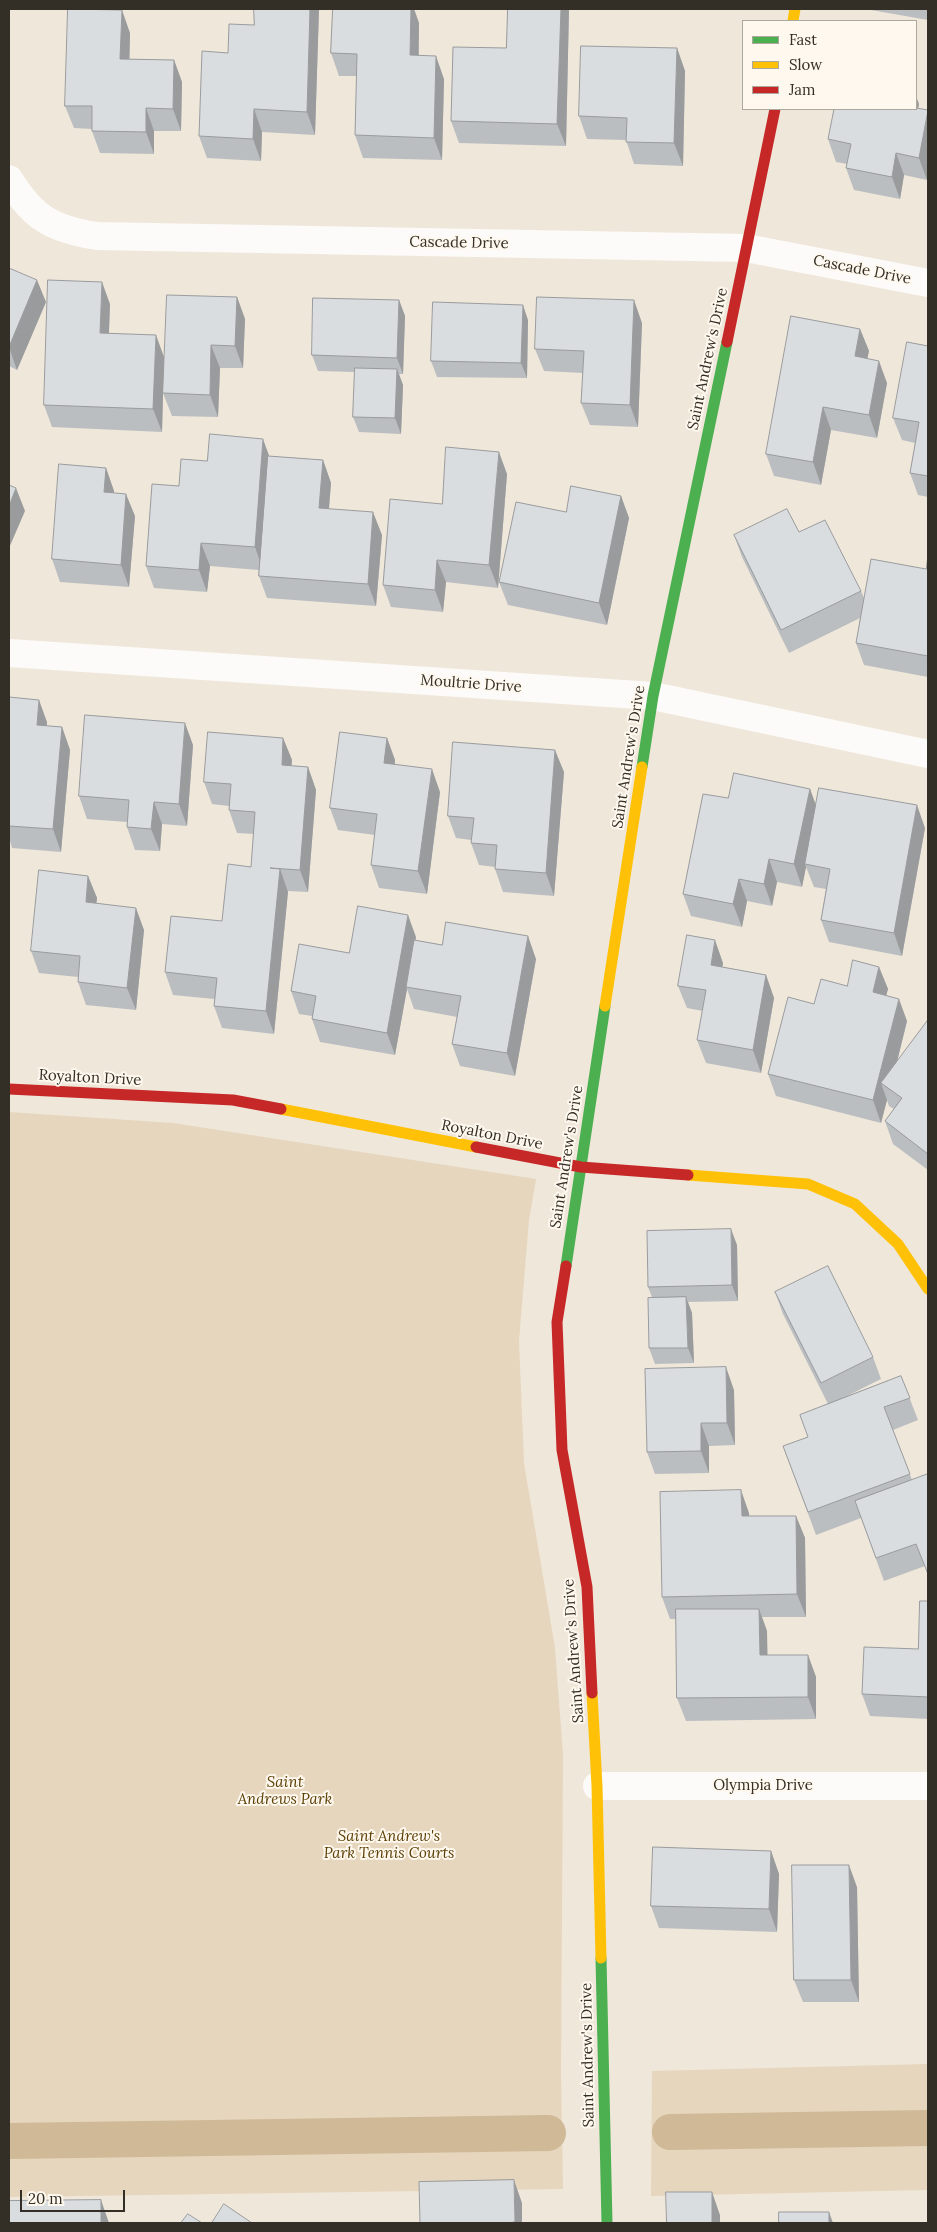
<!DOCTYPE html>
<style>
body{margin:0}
#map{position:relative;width:937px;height:2232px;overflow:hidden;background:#efe7da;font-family:Lora,serif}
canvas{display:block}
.frame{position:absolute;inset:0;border:10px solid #342f26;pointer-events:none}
.legend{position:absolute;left:742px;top:20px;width:175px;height:90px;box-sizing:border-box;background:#fef8ee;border:1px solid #ada89e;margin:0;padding:6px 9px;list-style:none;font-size:15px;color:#342f26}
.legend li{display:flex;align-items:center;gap:10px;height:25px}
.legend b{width:25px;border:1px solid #ada89e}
.scale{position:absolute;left:20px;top:2190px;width:105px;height:22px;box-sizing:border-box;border:2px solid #342f26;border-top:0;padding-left:6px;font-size:15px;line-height:18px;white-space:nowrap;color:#342f26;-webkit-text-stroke:4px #fef8ee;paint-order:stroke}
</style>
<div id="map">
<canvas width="937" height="2232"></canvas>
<div class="frame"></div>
<ul class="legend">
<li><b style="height:6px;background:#4caf50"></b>Fast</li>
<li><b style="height:6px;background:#ffc107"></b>Slow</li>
<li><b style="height:6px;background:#c62828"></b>Jam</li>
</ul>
<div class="scale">20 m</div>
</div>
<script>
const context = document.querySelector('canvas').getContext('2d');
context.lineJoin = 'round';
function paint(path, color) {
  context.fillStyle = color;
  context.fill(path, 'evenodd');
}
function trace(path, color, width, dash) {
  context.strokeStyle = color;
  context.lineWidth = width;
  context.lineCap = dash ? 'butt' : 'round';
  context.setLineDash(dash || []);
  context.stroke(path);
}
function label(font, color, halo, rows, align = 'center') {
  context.font = font + ' Lora,serif';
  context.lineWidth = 4;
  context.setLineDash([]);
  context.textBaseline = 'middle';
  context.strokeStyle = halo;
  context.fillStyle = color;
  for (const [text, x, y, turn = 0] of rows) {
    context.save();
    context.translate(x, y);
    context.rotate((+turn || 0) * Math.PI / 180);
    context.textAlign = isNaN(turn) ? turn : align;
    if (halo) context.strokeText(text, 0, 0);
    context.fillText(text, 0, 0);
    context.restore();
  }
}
const green = new Path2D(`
 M9 1112 173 1123 536 1179 529 1220 519 1341 524 1463 555 1648 563 1755 561 2074 563 2189 9 2197Z
 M928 2064V2190L651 2196 652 2071Z`);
const canal = new Path2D(`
 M670 2132 928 2128
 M9 2141 548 2133`);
const street = new Path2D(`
 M9 179C33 218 52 229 97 236L746 248 928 283
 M9 653 653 696 928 754
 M597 1786H928`);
const fast = new Path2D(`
 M642 767 653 696 727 342
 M566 1266 605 1006
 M601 1958 607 2223`);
const slow = new Path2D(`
 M793 21 795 9
 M605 1006 642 767
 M281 1109 476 1147
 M688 1175 808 1184 855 1204 898 1244 928 1289
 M592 1693 597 1786 601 1958`);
const jam = new Path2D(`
 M727 342 775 109
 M9 1089 233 1100 281 1109
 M476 1147 581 1167 688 1175
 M566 1266 557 1322 562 1450 587 1587 592 1693`);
const wall = new Path2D(`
 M254 9H319L315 135 262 132 261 161 207 158 199 136 228 53 254 25Z
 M333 9H414L419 23V56L444 79 442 160 363 158 355 135 357 76H339L331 53Z
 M508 9H569L566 146 459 143 451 121 506 48Z
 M871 9H928V20L871 10Z
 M130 33 129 59 174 60 182 82 181 131H154V154L100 153 92 131V129L74 128 65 106Z
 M677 48 685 71 683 166 634 164 626 140 587 139 579 116Z
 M919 104 918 108 927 180 904 175 900 199 854 190 846 168 847 164 836 162 828 139Z
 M9 268 46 302 17 370 9 366Z
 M237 297 245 319 243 368H220L218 417 172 416 163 393Z
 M399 300 405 316 403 374H399L403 385 401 434 359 432 353 417 355 372 318 371 312 355Z
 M110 304 109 333 164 357 162 432 52 427 44 405Z
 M528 320 527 378 437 377 431 361Z
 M642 323 638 427 590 425 581 403 583 373 544 371 535 349Z
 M860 329 869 351 867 358 887 383 877 438 831 430 821 485 774 476 766 454Z
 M928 346V497L918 495 910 473 915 443 902 440 893 418Z
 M269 456 323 460 331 483 329 509 382 535 376 606 267 598 259 576V570L210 566 207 592 154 588 146 566 179 486 207 461Z
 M106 468 114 491V493L135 516 129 587 60 582 52 559Z
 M507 474 498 588 446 582 443 612 391 607 383 585 442 504Z
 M621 496 629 518 607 625 508 605 499 582 566 512Z
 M799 532 861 591 864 598 926 569 928 555V677L864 665 856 643 860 618 789 653 742 557 734 535Z
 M9 697 47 722V726L62 727 70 750 61 852 12 848 9 837Z
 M283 738 292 760 291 766 308 767 316 790 308 892 288 891 274 1034 222 1028 214 1006V999L173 995 165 972 222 921 251 867 254 834 237 833 229 810V806L212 804 204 782Z
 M387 738 395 760V764L440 792 427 894 379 888 371 865 375 835 338 830 330 808Z
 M193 745 187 826 162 824 160 851 135 850 127 827V822L87 819 79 796Z
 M564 772 554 896 503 892 495 869V867L479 865 471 843V840L456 838 448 816Z
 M810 789 816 806 925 828 902 956 829 942 821 920 826 889 814 887 806 867 802 887 777 882 772 906 747 901 742 927 691 916 683 894 728 798Z
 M88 876 97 898 96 903 144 930 136 1010 86 1005 78 982V977L39 973 31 951Z
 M416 937 415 940 442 945 536 959 515 1076 460 1066 452 1044 457 1017 414 1009 407 989 395 1055 320 1042 312 1019V1016L299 1014 291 991 349 953Z
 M723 963 722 967 766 975 774 998 761 1073 706 1063 697 1040 703 1011 687 1008 678 986Z
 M879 967 888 989 886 995 907 1021 897 1062 928 1020V1170L893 1144 885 1121 894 1109 889 1106 887 1100 881 1123 776 1096 768 1074 814 1004Z
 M737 1245 738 1301 688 1302 692 1313 694 1363 655 1364 649 1348 652 1297 648 1287Z
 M775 1292 873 1357 881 1379 845 1397 901 1376 918 1420 893 1430 912 1480 928 1474V1576L925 1566 884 1581 861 1518 816 1535 783 1446 808 1437 800 1415 828 1404 783 1314Z
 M734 1390 735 1445 709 1446V1473L655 1474 647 1452Z
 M749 1513V1516H796L805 1538 806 1617H762L767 1631V1655H808L816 1677V1719L686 1721 677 1698 676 1619H670L662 1597Z
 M928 1601V1719L870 1716 862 1694 918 1649Z
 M771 1851 779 1874 777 1932 659 1928 651 1906Z
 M857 1887 859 2002H803L794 1980Z`);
const shadedWall = new Path2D(`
 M310 9H319L315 135 307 112Z
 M411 9H414L419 23 418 78 410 55Z
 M561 9H569L566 146 557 124Z
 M122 10 130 33 129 81 120 59Z
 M677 48 685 71 683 166 674 143Z
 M436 56 444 79 442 160 434 138Z
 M174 60 182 82 181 131 173 109Z
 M916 96 919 104 914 128 916 109Z
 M146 108 154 131V154L146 132Z
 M254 109 262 132 261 161 253 139Z
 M928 110V173L927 180 919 158Z
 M896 153 904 175 900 199 892 177Z
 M37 280 46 302 17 370 9 347Z
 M102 282 110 304 108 355 100 333Z
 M237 297 245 319 243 368 235 346Z
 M399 300 405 316 403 374 397 358Z
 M634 300 642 323 638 427 630 405Z
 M523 305 528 320 527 378 521 363Z
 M860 329 869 351 863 379 855 356Z
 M156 335 164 357 162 432 153 409Z
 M211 345 220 368 218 417 210 395Z
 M879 361 887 383 877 438 869 415Z
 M397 369 403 385 401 434 395 418Z
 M823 407 831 430 821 485 813 462Z
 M263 439 271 461 263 570 255 547Z
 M499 452 507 474 498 588 489 565Z
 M323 460 331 483 327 531 319 508Z
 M106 468 114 491 112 514 104 492Z
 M16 488 25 511 9 548V506Z
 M126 494 135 516 129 587 121 565Z
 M621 496 629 518 607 625 599 603Z
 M373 512 382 535 376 606 368 584Z
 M201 543 210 566 207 592 199 570Z
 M437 560 446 582 443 612 435 590Z
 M39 700 47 722 45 748 37 725Z
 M185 723 193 745 187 826 179 804Z
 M62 727 70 750 61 852 53 829Z
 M283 738 292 760 290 788 282 765Z
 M387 738 395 760 392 786 384 763Z
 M555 750 564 772 554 896 546 873Z
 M308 767 316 790 308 892 300 870Z
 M432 769 440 792 427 894 418 871Z
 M810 789 818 811 805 864 806 867 802 887 794 864Z
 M154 802 162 824 160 851 151 829Z
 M917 805 925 828 902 956 894 933Z
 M769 859 777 882 772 906 764 884Z
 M280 869 288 892 274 1034 266 1011Z
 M88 876 97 898 94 925 86 902Z
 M739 879 747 901 742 927 733 904Z
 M136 908 144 930 136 1010 127 988Z
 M408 915 416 937 407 987H406L407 989 395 1055 387 1033Z
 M528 936 536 959 515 1076 507 1053Z
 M715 940 723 963 719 988 711 965Z
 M879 967 888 989 881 1014 873 992Z
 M766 975 774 998 761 1073 753 1050Z
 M899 999 907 1021 890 1090 881 1083 887 1100 881 1123 873 1100Z
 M731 1229 737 1245 738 1301 732 1285Z
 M686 1297 692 1313 694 1363 688 1348Z
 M726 1367 734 1390 735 1445 727 1423Z
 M701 1423 709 1446V1473L701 1451Z
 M741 1490 749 1513 750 1539 742 1516Z
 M796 1516 805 1538 806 1617 797 1594Z
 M759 1609 767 1631 768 1677 760 1655Z
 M808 1655 816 1677V1719L808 1697Z
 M771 1851 779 1874 777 1932 769 1909Z
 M849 1865 857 1887 859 2002 851 1980Z
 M514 2180 522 2203V2223H515V2222Z
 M712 2192 720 2215V2223H712Z
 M101 2200 109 2223H101Z
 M829 2212 833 2223H829Z`);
const building = new Path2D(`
 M68 9 122 10 120 59 174 60 173 109 146 108V132L92 131V106H65Z
 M254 9H310L307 112 254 109 253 139 199 136 202 51 228 53 229 24 254 25Z
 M333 9H411L410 55 436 56 434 138 355 135 357 54 331 53Z
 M508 9H561L557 124 451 121 453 47 506 48Z
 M581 46 677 48 674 143 626 142 627 118 579 116Z
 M916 108 928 110 919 158 896 153 892 177 846 168 851 144 828 139 834 109H916Z
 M9 268 37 280 9 347Z
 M48 280 102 282 100 333 156 335 153 409 44 405Z
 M167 295 237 297 235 346 211 345 210 395 163 393Z
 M537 297 634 300 630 405 581 403 584 351 535 349Z
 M313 298 399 300 397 358 312 355Z
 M433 302 523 305 521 363 431 361Z
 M791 316 860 329 855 356 879 361 869 415 823 407 813 462 766 454Z
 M907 342 928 346V476L910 473 919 422 893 418Z
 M355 368 397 369 395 418 353 417Z
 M210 434 263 439 255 547 201 543 199 570 146 566 152 484 179 486 181 459 207 461Z
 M446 447 499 452 489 565 437 560 435 590 383 585 390 499 442 504Z
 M268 456 323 460 319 508 373 512 368 584 259 576Z
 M59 464 106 468 104 492 126 494 121 565 52 559Z
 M9 485 16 488 9 506Z
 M571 486 621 496 599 603 499 582 516 502 566 512Z
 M787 509 799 532 825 520 861 591 781 630 734 535Z
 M928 555V656L856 643 871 559 926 569Z
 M9 697 39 700 37 725 62 727 53 829 9 826Z
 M85 715 185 723 179 804 154 802 151 829 127 827 129 800 79 796Z
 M208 732 283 738 282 765 308 767 300 870 270 868 280 869 266 1011 214 1006 217 978 165 972 171 916 222 921 228 864 251 867 255 812 229 810 231 784 204 782Z
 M340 732 387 738 384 763 432 769 418 871 371 865 377 814 330 808Z
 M453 742 555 750 546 873 495 869 497 845 471 843 474 818 448 816Z
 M734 773 810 789 794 864 769 859 764 884 739 879 733 904 683 894 703 794 728 798Z
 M819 788 917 805 894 933 821 920 830 869 805 864Z
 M39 870 88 876 86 902 136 908 127 988 78 982 80 956 31 951Z
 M358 906 408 915 387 1033 312 1019 316 996 291 991 299 944 349 953Z
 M446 922 528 936 507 1053 452 1044 461 996 406 987 414 940 442 945Z
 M687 935 715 940 711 965 766 975 753 1050 697 1040 706 990 678 986Z
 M853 960 879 967 873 992 899 999 873 1100 768 1074 788 997 814 1004 821 979 847 986Z
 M928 1020V1154L885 1121 902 1098 881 1083Z
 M731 1229 732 1285 648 1287 647 1231Z
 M828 1266 873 1357 821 1383 775 1292Z
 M686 1297 688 1348H649L648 1298Z
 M726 1367 727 1423H701V1451L647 1452 645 1369Z
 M901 1376 910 1398 884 1407 910 1474 808 1512 783 1446 808 1437 800 1415Z
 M928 1474V1574L916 1544 876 1558 855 1501Z
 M741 1490 742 1516H796L797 1594 662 1597 660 1492Z
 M920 1601H928V1697L862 1694 864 1647 918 1649Z
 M676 1609H759L760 1655H808V1697L677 1698Z
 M653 1847 771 1851 769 1909 651 1906Z
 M792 1865H849L851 1980H794Z
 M514 2180 515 2222 507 2223H420L419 2182Z
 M666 2192H712V2223H667Z
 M101 2200V2223H9V2201Z
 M224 2204 252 2223H212Z
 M779 2212H829V2223H779Z
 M188 2214 202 2223H181Z`);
const streetNames = [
 ["Cascade Drive",459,243,1],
 ["Cascade Drive",862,270,11],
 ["Saint Andrew's Drive",708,359,-78],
 ["Moultrie Drive",471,684,4],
 ["Saint Andrew's Drive",629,757,-81],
 ["Royalton Drive",90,1078,3],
 ["Royalton Drive",492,1135,11],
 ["Saint Andrew's Drive",567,1157,-81],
 ["Saint Andrew's Drive",574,1651,-94],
 ["Olympia Drive",763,1786],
 ["Saint Andrew's Drive",588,2055,-91]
];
const parkNames = [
 ["Saint",285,1783],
 ["Andrews Park",285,1800],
 ["Saint Andrew's",389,1837],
 ["Park Tennis Courts",389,1854]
];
paint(green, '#e6d6be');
trace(canal, '#cfb996', 36);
trace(street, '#fdfbf9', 28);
trace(fast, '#4caf50', 11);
trace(slow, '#ffc107', 11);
trace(jam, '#c62828', 11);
paint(wall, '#bbbec1');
paint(shadedWall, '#999b9d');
paint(building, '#dadde0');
trace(building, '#999b9d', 1);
label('15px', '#342f26', '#fef8ee', streetNames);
label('italic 15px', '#5b3f04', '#fef8ee', parkNames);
</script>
